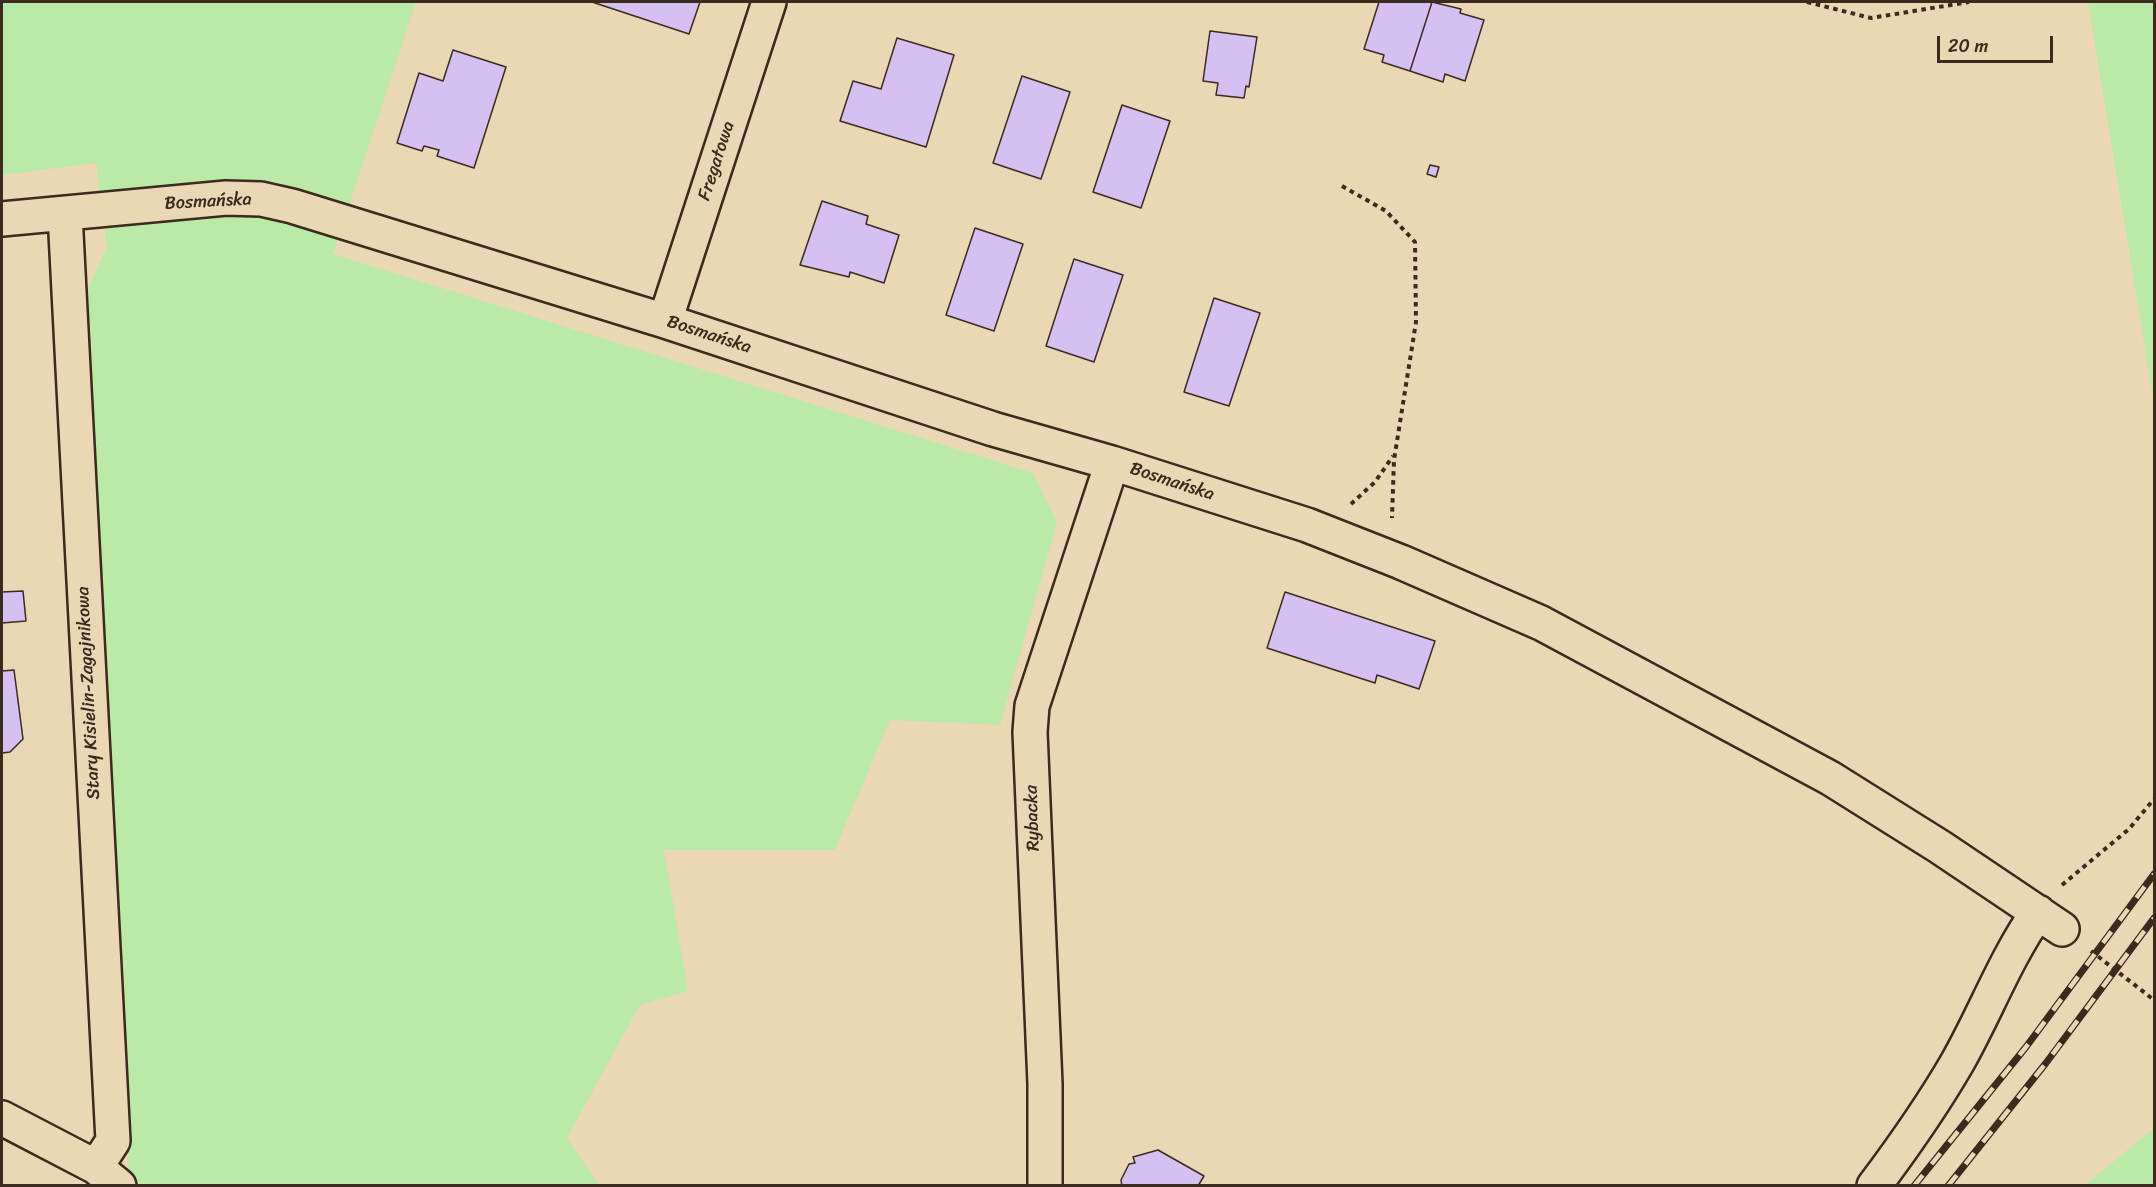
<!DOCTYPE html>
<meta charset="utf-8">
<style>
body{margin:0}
#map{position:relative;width:2156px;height:1187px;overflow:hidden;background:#ebd7b5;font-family:Sriracha,sans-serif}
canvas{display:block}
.frame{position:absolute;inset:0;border:3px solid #3b2a1e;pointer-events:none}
.scale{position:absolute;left:1937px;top:36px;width:116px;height:27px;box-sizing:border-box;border:3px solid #3b2a1e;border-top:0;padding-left:8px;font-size:18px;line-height:21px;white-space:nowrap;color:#3b2a1e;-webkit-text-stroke:4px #ebd7b5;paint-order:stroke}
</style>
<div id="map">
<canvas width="2156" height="1187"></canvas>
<div class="frame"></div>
<div class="scale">20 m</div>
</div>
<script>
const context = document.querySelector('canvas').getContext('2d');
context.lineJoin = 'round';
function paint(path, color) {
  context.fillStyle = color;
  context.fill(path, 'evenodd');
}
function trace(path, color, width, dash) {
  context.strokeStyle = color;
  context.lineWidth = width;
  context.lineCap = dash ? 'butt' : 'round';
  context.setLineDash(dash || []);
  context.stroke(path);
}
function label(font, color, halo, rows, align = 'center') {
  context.font = font + ' Sriracha,sans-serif';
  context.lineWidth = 6;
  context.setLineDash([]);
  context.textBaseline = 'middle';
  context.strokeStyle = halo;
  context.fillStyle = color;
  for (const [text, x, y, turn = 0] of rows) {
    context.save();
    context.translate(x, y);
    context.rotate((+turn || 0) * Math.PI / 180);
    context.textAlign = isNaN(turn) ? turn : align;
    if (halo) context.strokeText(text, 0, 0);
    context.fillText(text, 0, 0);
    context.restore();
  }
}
const green = new Path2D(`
 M2 2H416L333 254 1033 473 1057 522 1000 725 890 720 835 850H664L688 991 640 1005 567 1138 599 1185H130L120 1055 83 299 107 247 96 163 2 175Z
 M2088 2H2154V403Z
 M2154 1128V1185H2085Z`);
const building = new Path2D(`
 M592 2H700L689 34Z
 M1379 2H1432L1410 71 1382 62 1384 55 1364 49Z
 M1432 2 1461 9 1460 13 1484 20 1465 81 1445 74 1443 82 1410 71Z
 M1210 31 1257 37 1249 87 1246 86 1244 98 1216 95 1218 83 1203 81Z
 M897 38 954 55 926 147 840 121 853 81 881 89Z
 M453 50 506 67 474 168 437 156 439 150 424 146 422 151 397 143 419 73 443 81Z
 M1022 76 1070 92 1041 179 993 163Z
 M1122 105 1170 121 1141 208 1093 192Z
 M1430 165 1439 167 1436 177 1427 174Z
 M822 201 868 216 866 224 899 235 884 283 850 272 849 277 800 265Z
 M975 228 1023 244 994 331 946 315Z
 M1074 259 1123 275 1094 362 1046 346Z
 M1214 298 1260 313 1229 406 1184 392Z
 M23 591 26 621 2 623V592Z
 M1285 592 1435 641 1419 689 1377 675 1375 683 1267 648Z
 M14 670 23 739 10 752 2 753V671Z
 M1158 1150 1204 1176 1198 1186H1122L1121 1180 1129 1164 1135 1163 1133 1157Z`);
const path = new Path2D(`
 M1807 2 1871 18 1969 2
 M1342 186 1386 211 1415 242 1416 322 1394 460 1392 518
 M1351 504 1375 482 1393 456
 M2062 885 2129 829 2154 799
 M2091 951 2154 1000`);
const minor = new Path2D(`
 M65 214 113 1141 96 1167
 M2 219 226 198 261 199 292 206 665 321 993 429 1112 463 1307 525 1401 562 1541 623 1830 778 1940 847 2062 929
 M665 321 769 2
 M2 1118 96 1167 119 1186
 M1045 1186V1084L1030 732 1032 706 1112 463
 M1874 1186C1904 1146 1932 1106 1957 1063 1985 1014 2005 959 2038 912`);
const rail = new Path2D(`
 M1914 1186 2026 1047 2154 874
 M1948 1186 2046 1063 2154 918`);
const streetNames = [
 ["Fregatowa",717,161,-72],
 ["Bosmańska",208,202,-3],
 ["Bosmańska",709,335,18],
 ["Bosmańska",1172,482,18],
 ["Stary Kisielin-Zagajnikowa",89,693,-93],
 ["Rybacka",1033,818,-92]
];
paint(green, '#bae9a8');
paint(building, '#d4c0f1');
trace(building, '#3b2a1e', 1.5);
trace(minor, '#3b2a1e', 38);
trace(path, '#3b2a1e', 4, [4.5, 4.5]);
trace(minor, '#ebd7b5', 33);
trace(rail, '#3b2a1e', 7);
trace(rail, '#ebd7b5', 4.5, [14]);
label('18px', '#3b2a1e', '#ebd7b5', streetNames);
</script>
